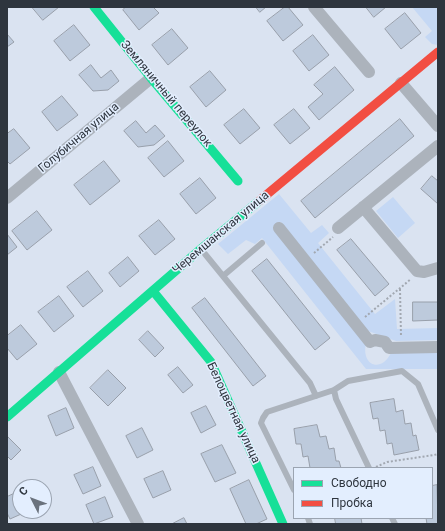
<!DOCTYPE html>
<meta charset="utf-8">
<style>
body{margin:0}
#map{position:relative;width:445px;height:531px;overflow:hidden;background:#dae3f1;font-family:Roboto,sans-serif}
canvas{display:block}
.frame{position:absolute;inset:0;border:8px solid #2e353e;pointer-events:none}
.legend{position:absolute;left:293px;top:467px;width:140px;height:52px;box-sizing:border-box;background:#e3eefe;border:1px solid #9ba4b1;margin:0;padding:5px 7px;list-style:none;font-size:12px;color:#2e353e}
.legend li{display:flex;align-items:center;gap:8px;height:20px}
.legend b{width:20px;border:1px solid #9ba4b1}
.north{position:absolute;left:12px;top:479px;width:40px;height:40px;box-sizing:border-box;background:#e3eefe;border:1px solid #9ba4b1;border-radius:50%;rotate:312deg;font-size:11px;font-weight:700;line-height:16px;text-align:center;color:#2e353e}
.north::after{content:'';display:block;margin:auto;width:14px;height:18px;background:#6a727d;clip-path:polygon(50% 0,100% 100%,50% 72%,0 100%)}
</style>
<div id="map">
<canvas width="445" height="531"></canvas>
<div class="frame"></div>
<ul class="legend">
<li><b style="height:5px;background:#16e098"></b>Свободно</li>
<li><b style="height:5px;background:#f24e42"></b>Пробка</li>
</ul>
<div class="north">С</div>
</div>
<script>
const context = document.querySelector('canvas').getContext('2d');
context.lineJoin = 'round';
function paint(path, color) {
  context.fillStyle = color;
  context.fill(path, 'evenodd');
}
function trace(path, color, width, dash) {
  context.strokeStyle = color;
  context.lineWidth = width;
  context.lineCap = dash ? 'butt' : 'round';
  context.setLineDash(dash || []);
  context.stroke(path);
}
function label(font, color, halo, rows, align = 'center') {
  context.font = font + ' Roboto,sans-serif';
  context.lineWidth = 3;
  context.setLineDash([]);
  context.textBaseline = 'middle';
  context.strokeStyle = halo;
  context.fillStyle = color;
  for (const [text, x, y, turn = 0] of rows) {
    context.save();
    context.translate(x, y);
    context.rotate((+turn || 0) * Math.PI / 180);
    context.textAlign = isNaN(turn) ? turn : align;
    if (halo) context.strokeText(text, 0, 0);
    context.fillText(text, 0, 0);
    context.restore();
  }
}
const green = new Path2D(`
 M412 7H438V45L432 44 425 37 432 31Z
 M279 194 311 233 322 225 329 233 318 243 375 314 395 299 397 329 438 328V340L396 341 368 331 281 222 273 227 366 343C361 366 381 373 391 353L438 352V369H366L262 238 255 244 246 240 228 254 218 244Z
 M393 197 415 223 398 238 376 211Z`);
const building = new Path2D(`
 M32 7H59L43 20Z
 M126 7H153L159 13 139 30 123 10Z
 M256 7H266L260 12Z
 M285 7H288L303 25 283 41 267 21Z
 M366 7H386L374 17Z
 M405 13 421 33 401 49 385 29Z
 M74 25 90 45 70 61 54 41Z
 M172 29 188 48 168 65 152 45Z
 M7 34 14 42 7 47Z
 M313 35 329 55 309 71 293 51Z
 M91 65 101 78 111 70 119 81 108 90 93 91 79 75Z
 M335 67 354 90 319 120 308 107 323 94 314 85Z
 M210 71 226 90 206 107 190 87Z
 M62 96 78 115 57 131 42 112Z
 M244 109 260 128 240 144 224 125Z
 M294 109 310 128 290 144 274 125Z
 M400 119 414 136 315 218 301 201Z
 M136 121 146 133 155 125 165 136 154 145 138 147 124 131Z
 M14 129 30 148 10 164 7 161V134Z
 M168 141 184 161 164 177 148 158Z
 M104 161 120 181 90 205 74 185Z
 M432 176 438 181V204L421 189Z
 M200 178 216 198 196 214 180 194Z
 M37 211 52 230 27 250 12 231Z
 M159 220 175 239 155 255 139 236Z
 M7 234 17 247 7 255Z
 M351 239 389 284 375 296 337 250Z
 M128 257 139 271 120 287 109 273Z
 M267 259 330 338 315 350 252 271Z
 M88 271 103 291 83 307 67 287Z
 M59 296 74 316 54 332 38 312Z
 M205 298 266 376 253 386 192 308Z
 M413 302H438V320L413 321Z
 M21 325 37 344 17 360 7 348V336Z
 M148 331 164 348 155 357 139 340Z
 M178 367 193 385 183 393 168 375Z
 M108 370 126 388 108 406 90 388Z
 M394 399 396 412 403 410 405 424 411 423 413 436 416 435 419 450 394 455 392 443 387 444 385 430 380 431 378 418 373 419 370 403Z
 M206 406 216 425 201 433 191 413Z
 M66 408 74 428 56 436 48 416Z
 M317 425 320 437 326 436 329 449 334 448 336 461H339L341 468H310L308 456 303 457 301 444H296L294 429Z
 M142 428 153 450 137 458 126 436Z
 M8 437 21 450 11 460 7 456V439Z
 M222 445 236 473 215 482 201 454Z
 M93 467 101 486 83 494 74 475Z
 M163 471 171 490 153 498 144 479Z
 M249 480 267 519 256 524H246L230 489Z
 M437 485 438 524H427L426 518H432V486Z
 M20 491V511H28L10 519 7 513V497Z
 M105 497 113 517 94 524 86 505Z
 M184 518 187 524H172Z
 M335 518H361L362 524H367H336Z`);
const path = new Path2D(`
 M314 253 333 237
 M400 289 401 336
 M365 317 411 279
 M376 467 387 462 434 455 438 454`);
const lane = new Path2D(`
 M205 254 310 383 316 396
 M223 276 262 243
 M334 390 336 399 369 468
 M294 490 261 423 263 418 267 412 334 390 348 381 402 371 418 384 438 430
 M308 518 310 524
 M392 518 395 524`);
const street = new Path2D(`
 M314 7 369 72
 M401 83 438 126
 M7 198 151 78
 M363 207 417 271 424 272 438 268
 M279 228 370 342 375 340 385 342 389 348 438 347
 M338 228 438 146
 M59 372 138 524`);
const fast = new Path2D(`
 M94 7 151 78 238 181
 M153 291 211 362 283 524
 M7 417 202 248 259 201`);
const jam = new Path2D(`
 M259 201 438 52`);
const streetNames = [
 ["Земляничный переулок",166,94,50],
 ["Голубичная улица",79,138,-40],
 ["Черемшанская улица",221,233,-40],
 ["Белоцветная улица",233,413,65]
];
paint(green, '#c5d8f4');
paint(building, '#bdcadc');
trace(building, '#989faa', 1);
trace(path, '#a2a8b1', 2, [2, 2]);
trace(lane, '#acb3bc', 6);
trace(street, '#acb3bc', 12);
trace(fast, '#16e098', 9);
trace(jam, '#f24e42', 9);
label('12px', '#2e353e', '#e3eefe', streetNames);
</script>
